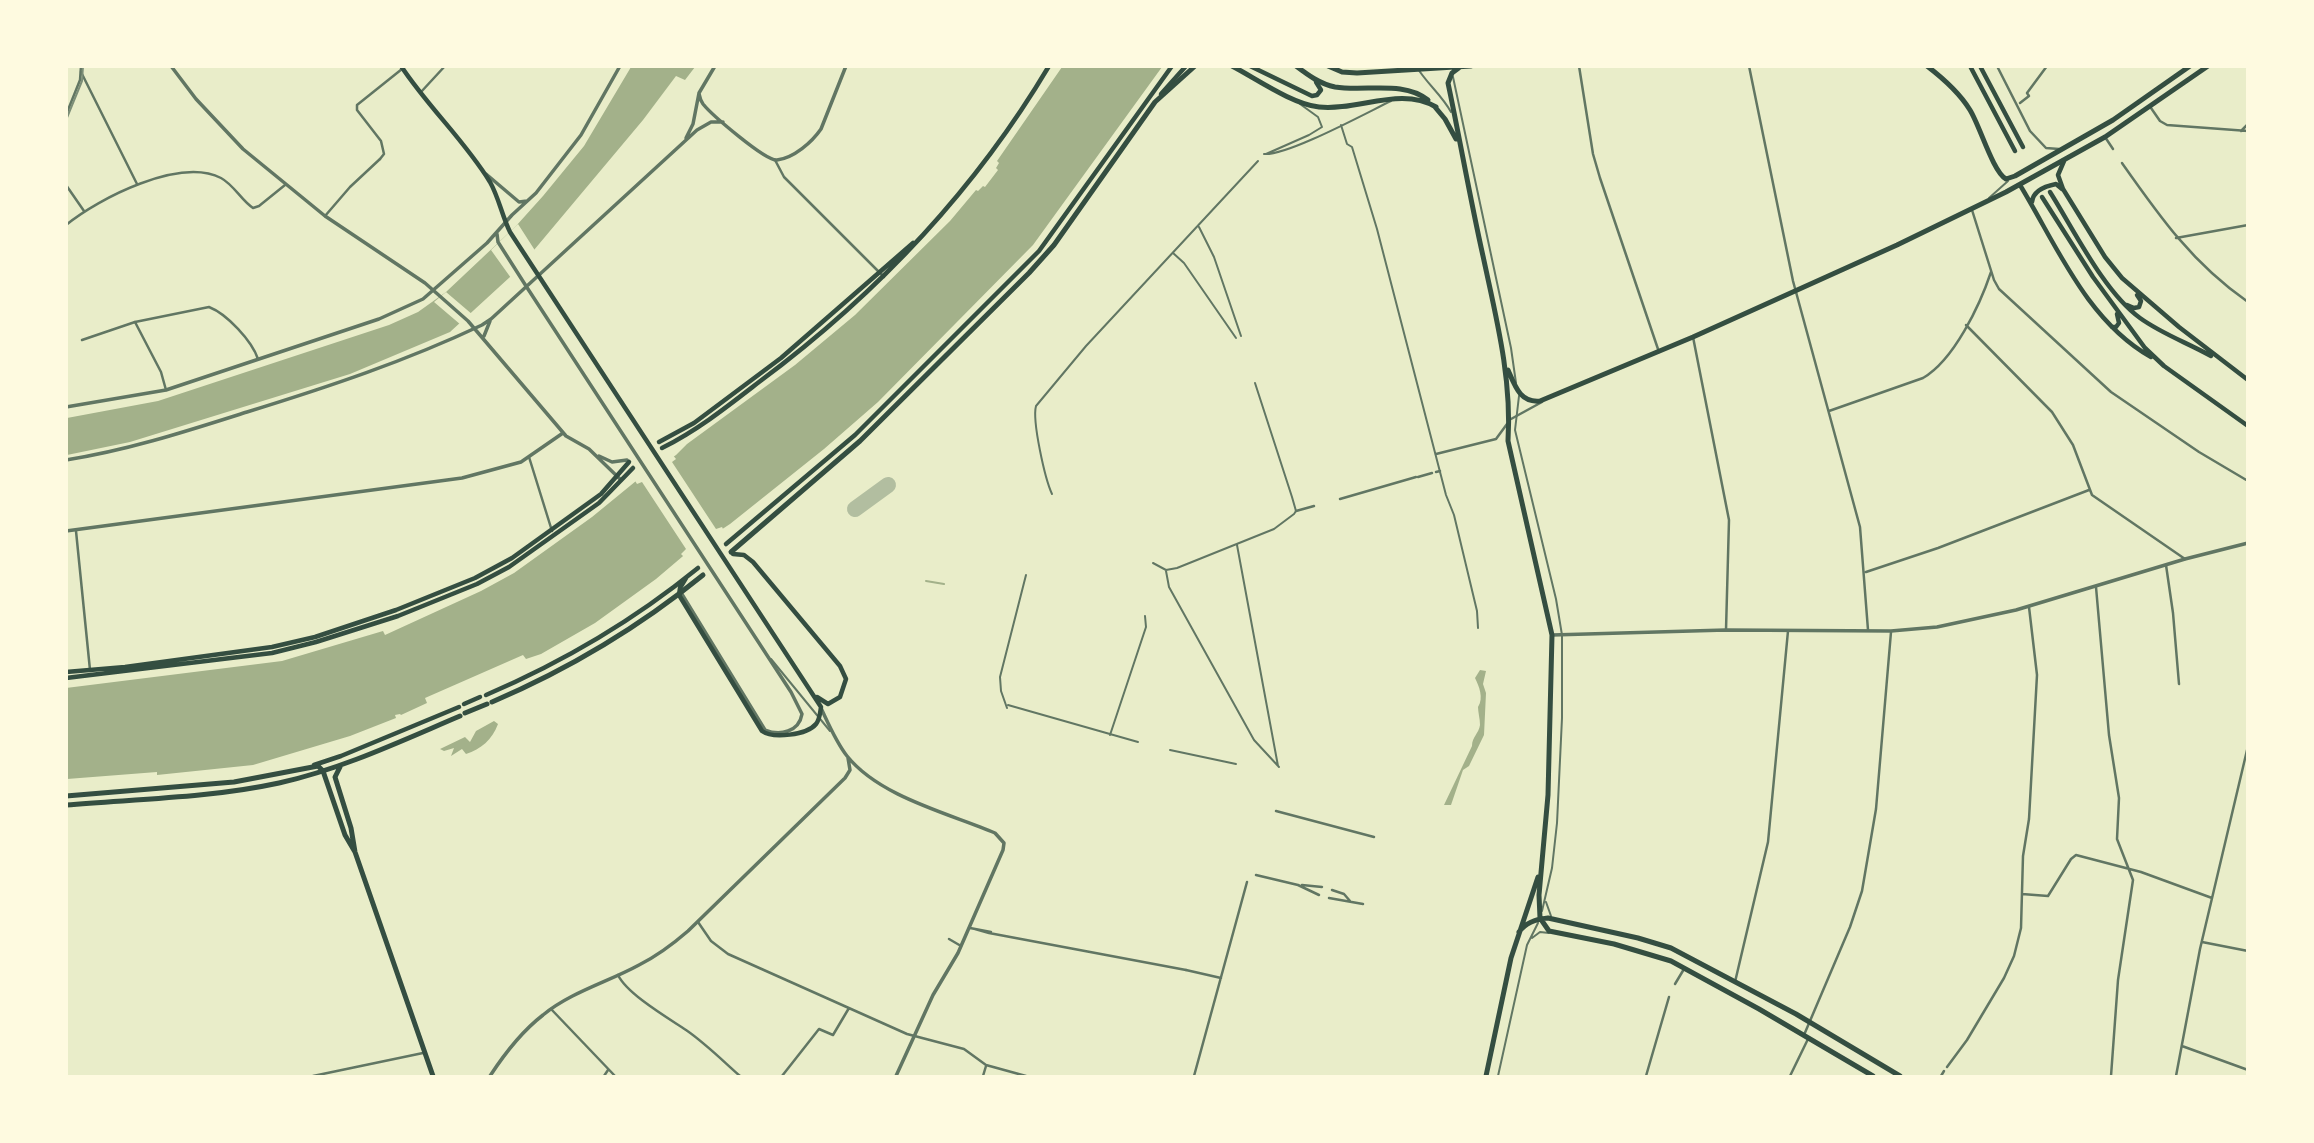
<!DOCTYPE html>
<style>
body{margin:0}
#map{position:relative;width:2314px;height:1143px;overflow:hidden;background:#e9edc9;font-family:Raleway,sans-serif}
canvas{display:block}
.frame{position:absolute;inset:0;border:68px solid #fefae0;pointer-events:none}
</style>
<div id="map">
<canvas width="2314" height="1143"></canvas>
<div class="frame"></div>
</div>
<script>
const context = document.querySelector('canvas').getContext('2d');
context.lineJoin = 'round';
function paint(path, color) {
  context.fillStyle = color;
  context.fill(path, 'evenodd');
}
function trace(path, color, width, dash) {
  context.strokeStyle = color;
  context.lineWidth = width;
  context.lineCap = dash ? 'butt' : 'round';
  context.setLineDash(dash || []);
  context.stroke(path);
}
const water = new Path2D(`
 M631 67H695L685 80 676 76 643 120 534 250 510 277 450 332 350 374 130 442 67 455V418L158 401 389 325 418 312 446 292 516 226 543 196 584 146Z
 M1062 67H1162L1033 245 878 402 824 449 730 524 689 551 656 579 595 623 541 654 526 659 523 655 425 698 427 703 401 715 400 714 395 715 396 718 350 736 253 765 157 775V772L67 779 66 688 282 661 383 631 385 635 481 591 514 573 592 517 636 481 637 482 676 455 687 444 795 365 855 315 950 221 976 190 978 191 983 186 985 187 998 170 996 168 999 163 997 161Z
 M1480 670 1486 671 1483 684 1486 693 1484 735 1469 766 1463 770 1451 805H1444L1472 746C1472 737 1479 733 1480 725 1480 719 1478 712 1478 707 1484 698 1479 686 1475 678Z
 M494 721 498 724C492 740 481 749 466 754L462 749 451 756 454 748 444 751 440 749 465 737 470 742 476 731Z`);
const pier = new Path2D(`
 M518 224 536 252 511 278 491 250Z
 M446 292 473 315 461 325 434 302Z
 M672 454 676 459 672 462 716 529 722 527 724 531 685 558 681 554 686 549 642 482 637 484 634 479Z`);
const stream = new Path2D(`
 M926 581 944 584`);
const taxiway = new Path2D(`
 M855 509 888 485`);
const service = new Path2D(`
 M1416 66C1427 84 1441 94 1451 112
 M1453 77 1511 348 1516 383
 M1341 125 1347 144 1352 147 1377 229 1446 495 1454 515 1477 611 1478 628
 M1264 154C1287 156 1366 113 1391 101
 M1266 154 1309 135 1322 127 1318 117 1300 104
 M1989 198 2008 181
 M1199 227 1214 257 1241 336
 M1173 253 1184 263 1236 338
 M1519 396 1515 430 1556 599 1562 635V718L1557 823 1552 868 1542 911
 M1052 494C1045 479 1032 421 1036 406L1086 346 1258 161
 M1237 545 1278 766
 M1153 563 1166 570 1177 568 1274 529 1294 514 1296 511 1292 497 1255 383
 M1166 571 1169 587 1254 740 1279 767
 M771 659 830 731
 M1008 705 1138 742
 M1007 708 1001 691 1000 677 1026 575
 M1110 735 1146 627 1145 616
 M1170 750 1236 764
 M1546 902 1551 916
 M1532 938 1540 932 1549 933
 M1498 1076 1527 945 1538 923`);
const pedestrian = new Path2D(`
 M81 72 137 184
 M2020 103 2029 96 2027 93 2047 66
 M325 216 350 187 380 159
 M135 322 209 307C227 314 252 341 258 359
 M1436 472 1440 471
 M1418 477 1432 473
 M1340 499 1416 477
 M1296 511 1314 506
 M1276 811 1374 837
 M1256 875 1298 885 1319 895
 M1302 885 1322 887
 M1332 890 1344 894 1350 901
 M1329 898 1363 904
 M1186 970 1221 978
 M1194 1076 1247 882`);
const minor = new Path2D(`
 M1579 66 1593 154 1600 178 1659 352
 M1749 66 1793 281 1860 527 1868 630
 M1997 66 2030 131 2046 148 2059 149
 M421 92 445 66
 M2151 108 2160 121 2167 125 2248 131
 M66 115 80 80 81 66
 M2241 131 2248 124
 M2105 137 2113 149
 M380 159 384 154 381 141 357 110V105L402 69
 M775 160 784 177 884 277
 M2122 163C2160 217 2193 264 2248 302
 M66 185 84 211
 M1972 210 1994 280 1999 289 2111 392 2199 452 2248 481
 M66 225C99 198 180 157 221 178 234 185 241 200 253 208L259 206 285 185
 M2176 238 2248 225
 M1966 325 2052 412 2073 445 2092 495 2185 559
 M1693 337 1729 520 1726 630
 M82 340 135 322 161 372 166 390
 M1829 411 1923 378C1954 360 1980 305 1991 272
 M1511 419 1542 402
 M1436 454 1496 439 1507 424
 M529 457 552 531
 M76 531 90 670
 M2166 565 2173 613 2179 684
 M1866 572 1938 548 2089 490
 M2096 587 2109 735 2119 798 2117 839 2133 880 2118 980 2111 1076
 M2022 894 2048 896 2071 859 2076 855 2141 872 2212 898
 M698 922 711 941 728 954 907 1034 964 1049 986 1065 1026 1076
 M970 928 991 932
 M975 929 989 933 1186 970
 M949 939 961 946
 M2202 942 2248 951
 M618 975C627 994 668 1018 686 1030 705 1043 723 1061 740 1076
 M1735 982 1768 842 1788 631
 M1675 984 1684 969
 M551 1009 615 1076
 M1804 1035 1850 927 1862 891 1876 809 1891 632
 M2182 1046 2248 1070
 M1947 1067 1967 1040 2004 978 2014 956 2021 928 2023 856 2029 819 2037 675 2029 607
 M313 1076 423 1053
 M604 1076 608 1070
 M782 1076 819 1029 833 1035 849 1008
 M983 1076 986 1066
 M1646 1076 1669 997
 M1790 1076 1808 1039
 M1941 1076 1944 1071
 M2176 1076 2200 949 2248 746`);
const tertiary = new Path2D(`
 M171 66 196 99 243 149 325 216 425 283 468 321 566 436 589 449 621 480
 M699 93C700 98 700 100 703 104 711 114 765 161 777 160 794 158 812 142 821 129L846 66
 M686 138 693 124 699 93 715 66
 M486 174 519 202 527 201
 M497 234 498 242 526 286 791 692 802 714C799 732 780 736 765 730L680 591
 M484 336 490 321
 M66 407 166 390 379 319 423 299 487 243 512 215 536 193 581 135 620 66
 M599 456 612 462 627 460
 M66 460C129 450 187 431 247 412 328 387 406 361 482 325L491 319 697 130 711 122H723
 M66 531 462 478 521 462 563 433
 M1552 635 1726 630 1891 631 1937 627 2016 610 2185 559 2248 543
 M821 708C829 725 836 742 847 756 880 797 948 813 995 833L1004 843 1003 850 958 953 933 995 896 1076
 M490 1076C505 1053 521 1032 543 1015 571 992 608 982 639 965 657 956 673 944 688 931L845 778 850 770 848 758`);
const secondary = new Path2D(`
 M401 66C428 107 465 141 490 182 499 198 502 216 510 232L821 707C820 713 820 719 816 724 807 735 773 739 762 731L679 595 680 588 686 578
 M1250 66 1312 96 1317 95 1321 90 1316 82
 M1970 66 2015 151
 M1980 66 2023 147
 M1161 94 1186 66
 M2064 161 2058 175 2063 189 2105 257 2122 278 2179 327 2248 380
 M2020 185C2057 246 2087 321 2151 357
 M2050 192C2074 230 2104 292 2140 318 2162 334 2188 343 2211 356
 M2042 197 2093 277 2145 348 2164 366 2248 426
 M2032 202C2033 191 2046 186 2056 184L2062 189
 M2127 305 2134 308 2139 307 2141 301 2137 295
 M2112 327H2116L2119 323 2117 314
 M659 442 694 423 781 358 913 243
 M662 448C698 430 728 406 759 382 876 295 974 192 1049 66
 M726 544 855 435 1039 251 1172 66
 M733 554 744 555 753 562 840 666 846 679 840 697 828 704 817 697
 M66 672 125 667 272 647 315 637 396 610 475 578 512 558 601 494 629 462
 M66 678 272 653 316 642 398 616 477 584 509 567 599 503 633 468
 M486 695C563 662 633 621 698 568
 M464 704 480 697
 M314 765 341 756 459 707`);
const primary = new Path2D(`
 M1232 66C1257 79 1292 104 1319 107 1358 111 1401 86 1436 107
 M1296 66C1308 75 1320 84 1335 87 1365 92 1403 80 1428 100
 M1328 66 1342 72 1357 73 1471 66
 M1927 66C1944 79 1959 92 1970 110 1980 126 1993 172 2006 179L2015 176 2113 120 2190 66
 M1460 67 1452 73 1448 83C1460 140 1470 198 1483 256 1496 317 1512 378 1508 441L1552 635 1548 795 1539 895 1540 918 1549 931 1614 944 1671 961 1759 1009 1873 1076
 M1435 107 1445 119 1456 139
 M1508 370C1515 386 1520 403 1540 401L1693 337 1897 245 2006 192 2105 137 2208 66
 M731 552 860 441 1029 273 1054 245 1155 102 1195 66
 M492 702C569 669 638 628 703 575
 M465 713 487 704
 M340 767 335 777 351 828 355 852 433 1076
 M66 796 234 782 318 766 323 771 345 835 355 852
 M66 805C137 799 210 798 279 783 342 769 401 741 460 716
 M1519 932C1526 922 1536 919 1548 918L1638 938 1671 948 1796 1014 1900 1076
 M1486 1076 1511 958 1538 877`);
const tram = new Path2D(`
 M66 120 82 81 83 66`);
paint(water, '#a3b18a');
paint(pier, '#e9edc9');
trace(stream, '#a3b18a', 2);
trace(taxiway, '#b2bea0', 16);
trace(service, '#617663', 2);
trace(pedestrian, '#617663', 2.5);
trace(minor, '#617663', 2.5);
trace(tertiary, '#617663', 3.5);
trace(secondary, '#344e41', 4.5);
trace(primary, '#344e41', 5);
trace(tram, '#7c8e77', 2);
</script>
